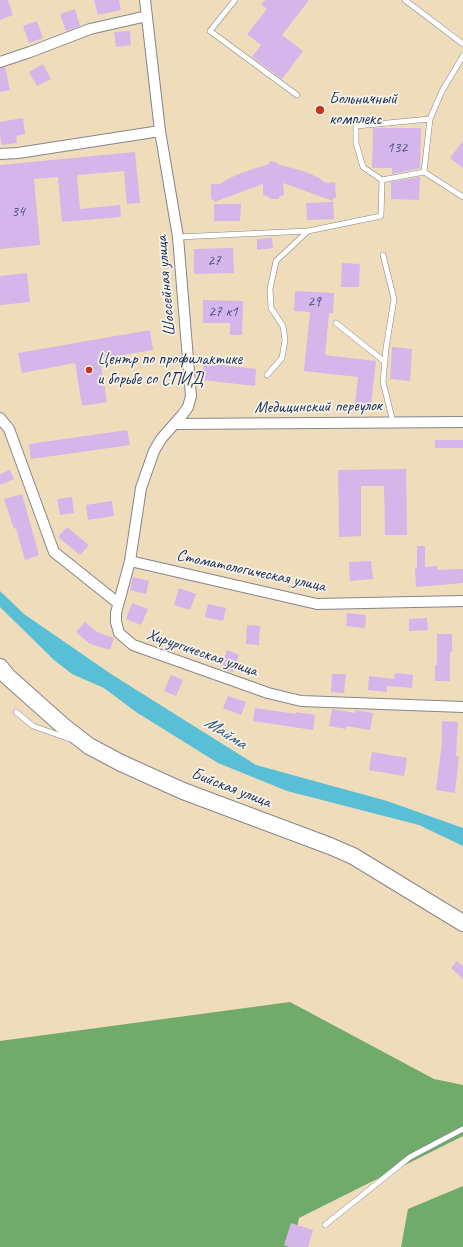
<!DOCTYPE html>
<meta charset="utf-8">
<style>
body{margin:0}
canvas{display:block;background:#efdcba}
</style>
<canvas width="463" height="1247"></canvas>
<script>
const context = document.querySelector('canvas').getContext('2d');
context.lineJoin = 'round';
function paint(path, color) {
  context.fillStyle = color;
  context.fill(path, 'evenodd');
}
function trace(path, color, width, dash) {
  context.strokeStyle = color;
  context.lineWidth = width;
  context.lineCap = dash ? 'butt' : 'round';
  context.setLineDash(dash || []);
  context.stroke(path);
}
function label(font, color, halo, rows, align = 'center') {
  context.font = font + ' Caveat,sans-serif';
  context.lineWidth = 3.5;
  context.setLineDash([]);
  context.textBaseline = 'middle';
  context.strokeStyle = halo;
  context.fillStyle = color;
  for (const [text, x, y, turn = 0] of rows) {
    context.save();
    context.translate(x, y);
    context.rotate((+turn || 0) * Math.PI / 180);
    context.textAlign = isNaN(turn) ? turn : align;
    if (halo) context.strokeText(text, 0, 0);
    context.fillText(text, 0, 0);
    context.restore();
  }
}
const forest = new Path2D(`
 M290 1002 434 1079 463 1085V1136L299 1218 293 1247H0V1041Z
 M463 1186V1247H401L408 1209Z`);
const water = new Path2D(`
 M0 591 24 614 111 674 256 765 387 801 463 828V846L419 825 287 791 218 763 136 712 104 688 72 674 54 660 0 607Z`);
const building = new Path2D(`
 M0 0H8L13 15 0 20Z
 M94 0H119L121 10 98 15Z
 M265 0H309L282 35 303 51 282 79 252 57 261 45 247 34 267 9 261 4Z
 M75 9 80 26 66 31 60 14Z
 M37 21 43 38 29 43 23 26Z
 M130 31 131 45 116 47 114 32Z
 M43 64 51 79 37 86 29 72Z
 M5 67 10 90 0 92V68Z
 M23 118 25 134 16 136 17 143 2 145 0 135V122Z
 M373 128H421L420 168 392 174V168H372Z
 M463 141V168L450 158Z
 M135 152 140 203 127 204 124 171 77 175 80 209 120 205 121 217 62 222 58 177 34 179 40 245 0 249V165Z
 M270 161 276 162 277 164 306 172 319 178 326 183 335 182 336 198H333V201L283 183 284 195 280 196 278 199H271L267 196 263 195V184L214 202V200L211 199V184H220L228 179 241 173 269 164Z
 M420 177 419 200 391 199V182Z
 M333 202 334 219 307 220 306 203Z
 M214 204H241L240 221H214Z
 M272 238 273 248 257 250V239Z
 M233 248 234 273 194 274V249Z
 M342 263 360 264 359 287H341Z
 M27 273 30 302 0 305V276Z
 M295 291 334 293 333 313H329L325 355 376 361 371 406 355 404 358 377 304 371 310 312 294 311Z
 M203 300 243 301 242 335H230V323H203Z
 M150 330 153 350 100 359 107 402 82 406 75 363 22 373 18 353Z
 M392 347 412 349 410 381 390 379Z
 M204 363 256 369 255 386 202 380Z
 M127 430 130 445 31 459 29 444Z
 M435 440H463V448H435Z
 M406 469 407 535H385L384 486H361V536L339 537 338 470Z
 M10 470 14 479 0 485V474Z
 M22 494 39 555 25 560 16 528 14 529 4 499Z
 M72 497 74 513 60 515 57 499Z
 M112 501 114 516 88 520 86 505Z
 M67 527 89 545 80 555 58 537Z
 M417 546H425V567L437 566 438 570 463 569V583L416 587 415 568H417Z
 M371 561 373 579 350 581 349 562Z
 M133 577 149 581 146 594 130 590Z
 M179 588 196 594 190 610 174 605Z
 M132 603 148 609 141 625 126 619Z
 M208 604 226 608 223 621 205 617Z
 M347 613 366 615 365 628 346 626Z
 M427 618 428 630 409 631V619Z
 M85 622 97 632 114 638 110 650 90 644 76 632Z
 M247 625 260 626 259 645 246 644Z
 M437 634H452V652H450V681H435V665H437Z
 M227 650 239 655 233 672 221 668Z
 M395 673 413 675 412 688 387 686V692L368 690 369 676 394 679Z
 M332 674H346L344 693 331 692Z
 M171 675 183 680 176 696 164 691Z
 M228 696 246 702 241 715 223 708Z
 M255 708 296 714V712L315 715 313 730 253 721Z
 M332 709 355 713 356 710 373 713 370 730 346 726V729L329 726Z
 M442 721 458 722 456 756H459L455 793 436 790 442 743Z
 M372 752 407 758 404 776 369 770Z
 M457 961 463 966V979L451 968Z
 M291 1223 313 1230 308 1247H289L284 1245Z`);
const service = new Path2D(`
 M235 0 210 31 297 95
 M405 0 463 44
 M430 119 442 91 463 56
 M424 172 463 197
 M178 237 308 231 381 216 382 180 363 167 356 143V126L430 119 424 172 382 180
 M383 255 394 299 386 348 383 382 393 422
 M336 323 385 362
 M267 375 282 358 285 340 283 326 271 308 270 289 276 261 308 231
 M16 712 33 726 70 739
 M325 1225 410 1157 463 1129`);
const minor = new Path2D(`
 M145 0 160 131 178 237 191 396 188 407 183 414 161 439 154 451 141 488 130 561 116 613V622L119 633 133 645 268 693 301 701 463 707
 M0 62 30 52 90 29 147 16
 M0 154 18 153 160 131
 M0 418 9 429 54 552 118 603
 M174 424 463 422
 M130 561 317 604 463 601`);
const primary = new Path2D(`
 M0 667 7 676 62 725 89 746 121 763 183 791 330 846 353 856 463 923`);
const markers = [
 [320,110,5,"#c8321e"],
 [89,370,4,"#c8321e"]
];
const numberNames = [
 ["132",397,148],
 ["34",18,212],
 ["27",214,261],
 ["29",314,302],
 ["27 к1",223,312]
];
const poiNames = [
 ["Больничный",329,100],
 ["комплекс",329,120],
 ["Центр по профилактике",97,360],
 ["и борьбе со СПИД",97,380]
];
const streetNames = [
 ["Шоссейная улица",166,286,-95],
 ["Медицинский переулок",318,407,-1],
 ["Стоматологическая улица",251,571,12],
 ["Хирургическая улица",202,653,19],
 ["Бийская улица",231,788,21]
];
const waterNames = [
 ["Майма",225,733,32]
];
paint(forest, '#70ab6b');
paint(water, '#59bfd7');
paint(building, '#d4b6eb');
trace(service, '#85868c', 6);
trace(minor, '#85868c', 12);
trace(primary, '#85868c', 18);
trace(service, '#fff', 5);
trace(minor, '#fff', 10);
trace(primary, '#fff', 16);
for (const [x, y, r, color] of markers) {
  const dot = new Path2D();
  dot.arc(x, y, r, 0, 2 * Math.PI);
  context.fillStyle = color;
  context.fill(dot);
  trace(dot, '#f7f3e8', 1.5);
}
label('15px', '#495181', null, numberNames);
label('17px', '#1b2f5e', '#f7f3e8', poiNames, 'left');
label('17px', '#1b2f5e', '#f7f3e8', streetNames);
label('italic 18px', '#2e5a82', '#f7f3e8', waterNames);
</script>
